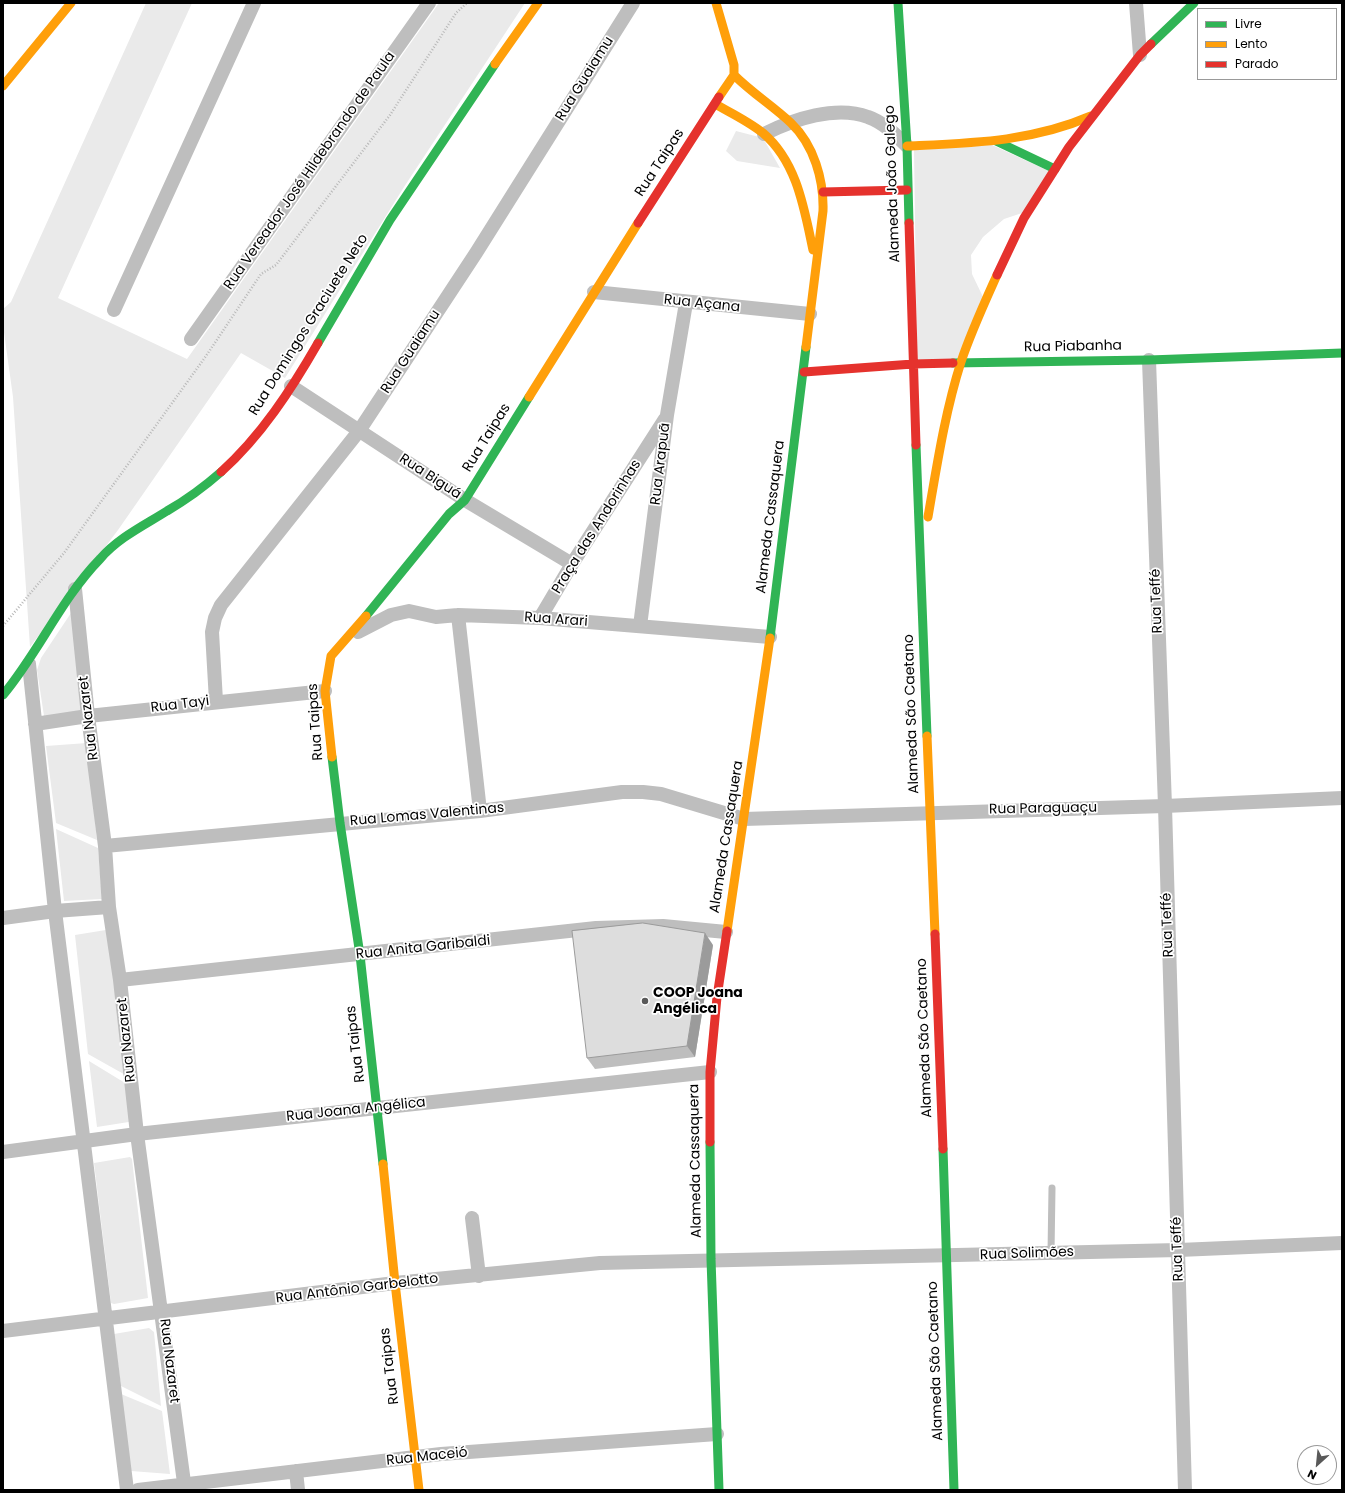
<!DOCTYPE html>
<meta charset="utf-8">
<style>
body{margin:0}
#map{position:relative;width:1345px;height:1493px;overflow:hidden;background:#fff;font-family:Poppins,sans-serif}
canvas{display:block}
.frame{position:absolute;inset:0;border:4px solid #000;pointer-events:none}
.legend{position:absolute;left:1197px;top:8px;width:140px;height:72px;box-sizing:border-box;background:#fff;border:1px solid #999;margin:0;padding:5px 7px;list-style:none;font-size:12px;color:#000}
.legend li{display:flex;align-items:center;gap:8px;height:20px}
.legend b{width:20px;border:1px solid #999}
.north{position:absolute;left:1297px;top:1445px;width:40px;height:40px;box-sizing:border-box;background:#fff;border:1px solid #999;border-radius:50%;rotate:207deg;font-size:11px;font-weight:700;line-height:16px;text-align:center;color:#000}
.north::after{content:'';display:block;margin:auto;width:14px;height:18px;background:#595959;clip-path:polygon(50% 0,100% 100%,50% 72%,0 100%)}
</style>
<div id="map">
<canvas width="1345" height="1493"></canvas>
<div class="frame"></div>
<ul class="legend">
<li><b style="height:5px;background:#30b455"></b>Livre</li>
<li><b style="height:5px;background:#ff9f0a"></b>Lento</li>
<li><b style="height:5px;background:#e5322d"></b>Parado</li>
</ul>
<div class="north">N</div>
</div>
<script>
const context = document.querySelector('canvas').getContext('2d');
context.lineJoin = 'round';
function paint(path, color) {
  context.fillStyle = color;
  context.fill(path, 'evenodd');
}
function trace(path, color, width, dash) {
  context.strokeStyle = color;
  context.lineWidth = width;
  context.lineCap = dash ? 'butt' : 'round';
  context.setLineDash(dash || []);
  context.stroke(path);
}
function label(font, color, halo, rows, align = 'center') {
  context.font = font + ' Poppins,sans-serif';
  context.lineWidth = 3.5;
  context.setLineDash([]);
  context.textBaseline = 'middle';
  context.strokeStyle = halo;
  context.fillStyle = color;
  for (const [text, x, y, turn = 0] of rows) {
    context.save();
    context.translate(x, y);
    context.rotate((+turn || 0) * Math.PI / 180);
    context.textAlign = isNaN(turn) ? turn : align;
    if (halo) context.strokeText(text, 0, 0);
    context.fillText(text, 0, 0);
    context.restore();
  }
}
const green = new Path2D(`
 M146 3H192L58 298 187 359 439 3H525L404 187 285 378 241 353 118 530 30 647 13 397 3 325V309L11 302Z
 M736 131 763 138 780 168 737 161 726 151Z
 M992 145 1049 171 1025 212 1004 219 983 237 971 255 972 274 983 297 958 360H917L914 150Z
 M71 613 82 711 44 716 37 670 41 658Z
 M87 743 97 840 56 823 46 746Z
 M56 829 98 848 102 899 64 901Z
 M112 929 129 1077 88 1054 75 935Z
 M89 1061 130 1086 135 1121 97 1127Z
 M130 1157 132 1159 148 1298 114 1304 111 1303 94 1163Z
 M149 1328 154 1332 161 1406 121 1386 114 1334Z
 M121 1394 162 1411 170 1474 131 1471Z`);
const path = new Path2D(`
 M3 626 64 553 206 356 261 274 276 265 390 115 456 13 467 3`);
const lane = new Path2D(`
 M1051 1253 1052 1188`);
const street = new Path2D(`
 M1136 3 1140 55
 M764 134C794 119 836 105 868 117 883 122 896 135 907 146
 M594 292 810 314
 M114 310 254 3
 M191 339 429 3
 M1149 360 1165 806 1185 1490
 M291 386 465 500 572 564
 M75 589 88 716 105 846 109 907 120 980 137 1134 185 1490
 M458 615 480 811
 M540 618 572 564 665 419
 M640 626 667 415 686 303
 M358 632 391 615 409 611 436 617 458 615 540 618 770 637
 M29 664 55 911 127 1490
 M216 701 212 632 215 618 221 605 359 431 476 253 633 3
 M35 724 88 716 325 691
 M105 846 480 811 622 792H643L661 794 744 819 1165 806 1342 798
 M3 918 55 911 109 907
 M120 980 596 928 663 926 726 932
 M3 1152 137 1134 710 1072
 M472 1218 479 1276
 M3 1331 395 1283 600 1263 1179 1250 1342 1243
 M296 1471 298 1490
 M138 1490 441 1454 717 1434`);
const fast = new Path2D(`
 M898 3 907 146 909 223
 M1151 44 1194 3
 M996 141 1055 169
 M318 343 390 220 495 64
 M953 363 1149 360 1342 353
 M916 445 927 736
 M366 616 449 514 465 500 529 397
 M770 638 806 347
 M3 695C39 652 61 599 100 559 118 538 143 526 167 511 186 500 204 487 221 472
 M332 757 340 823 360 955 383 1164
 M710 1142 711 1259 719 1490
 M943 1149 954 1490`);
const slow = new Path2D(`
 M716 3 734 65V75L719 97
 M495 64 538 3
 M734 75C752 93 773 106 791 123 814 145 824 180 823 211L806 347
 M3 86 71 3
 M715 104C731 113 748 121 763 133 797 162 804 208 813 250
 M907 146C972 143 1031 142 1091 116
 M529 397 638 223
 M928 517C937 465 945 412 961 362 971 332 984 304 997 275
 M927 736 935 934
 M332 757 325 691 331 656 366 616
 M727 931 770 638
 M383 1164 395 1283 419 1490`);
const jam = new Path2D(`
 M823 192 907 190
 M638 223 719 97
 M909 223 916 445
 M997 275 1024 218 1069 147 1140 55 1151 44
 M804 372 913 364 953 363
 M221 472C261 436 291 390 318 343
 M935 934 943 1149
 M710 1142V1072L717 997 727 931`);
const wall = new Path2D(`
 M713 945 695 1057 595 1069 587 1058Z`);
const shadedWall = new Path2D(`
 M705 933 713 945 695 1057 687 1046Z`);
const building = new Path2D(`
 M643 923 705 933 687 1046 587 1058 572 931Z`);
const markers = [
 [645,1001,4,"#595959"]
];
const streetNames = [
 ["Rua Guaiamu",585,79,-58],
 ["Rua Taipas",660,163,-57],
 ["Rua Vereador José Hildebrando de Paula",310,171,-55],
 ["Alameda João Galego",893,184,-92],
 ["Rua Açana",702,304,6],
 ["Rua Domingos Graciuete Neto",309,325,-58],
 ["Rua Piabanha",1073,347,-1],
 ["Rua Guaiamu",411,352,-57],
 ["Rua Taipas",487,438,-58],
 ["Rua Arapuã",661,464,-83],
 ["Rua Biguá",430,477,33],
 ["Alameda Cassaquera",771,517,-83],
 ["Praça das Andorinhas",597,527,-58],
 ["Rua Teffé",1157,601,-92],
 ["Rua Arari",556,620,4],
 ["Rua Tayi",180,705,-7],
 ["Alameda São Caetano",912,714,-92],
 ["Rua Nazaret",89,718,-97],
 ["Rua Taipas",316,722,-94],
 ["Rua Paraguaçu",1043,809,-1],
 ["Rua Lomas Valentinas",427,815,-5],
 ["Alameda Cassaquera",727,837,-81],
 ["Rua Teffé",1168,925,-92],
 ["Rua Anita Garibaldi",423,948,-6],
 ["Alameda São Caetano",925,1038,-92],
 ["Rua Nazaret",127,1040,-96],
 ["Rua Taipas",356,1044,-97],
 ["Rua Joana Angélica",356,1110,-6],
 ["Alameda Cassaquera",696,1161,-91],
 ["Rua Teffé",1178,1249,-92],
 ["Rua Solimões",1027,1254,-2],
 ["Rua Antônio Garbelotto",357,1289,-7],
 ["Rua Nazaret",169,1361,83],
 ["Alameda São Caetano",936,1361,-92],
 ["Rua Taipas",390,1366,-97],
 ["Rua Maceió",427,1457,-6]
];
const poiNames = [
 ["COOP Joana",653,993],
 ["Angélica",653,1009]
];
paint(green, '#eaeaea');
trace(path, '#b8b8b8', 2.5, [1, 2]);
trace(lane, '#bebebe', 7);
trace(street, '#bebebe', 14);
trace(fast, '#30b455', 9);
trace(slow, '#ff9f0a', 9);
trace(jam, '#e5322d', 9);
paint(wall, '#bebebe');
paint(shadedWall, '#9b9b9b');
paint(building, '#ddd');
trace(building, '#9b9b9b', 1);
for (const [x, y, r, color] of markers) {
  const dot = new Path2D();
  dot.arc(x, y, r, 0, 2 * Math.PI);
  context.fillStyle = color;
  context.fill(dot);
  trace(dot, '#fff', 1.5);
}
label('14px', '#000', '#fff', streetNames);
label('bold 14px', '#000', '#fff', poiNames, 'left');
</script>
